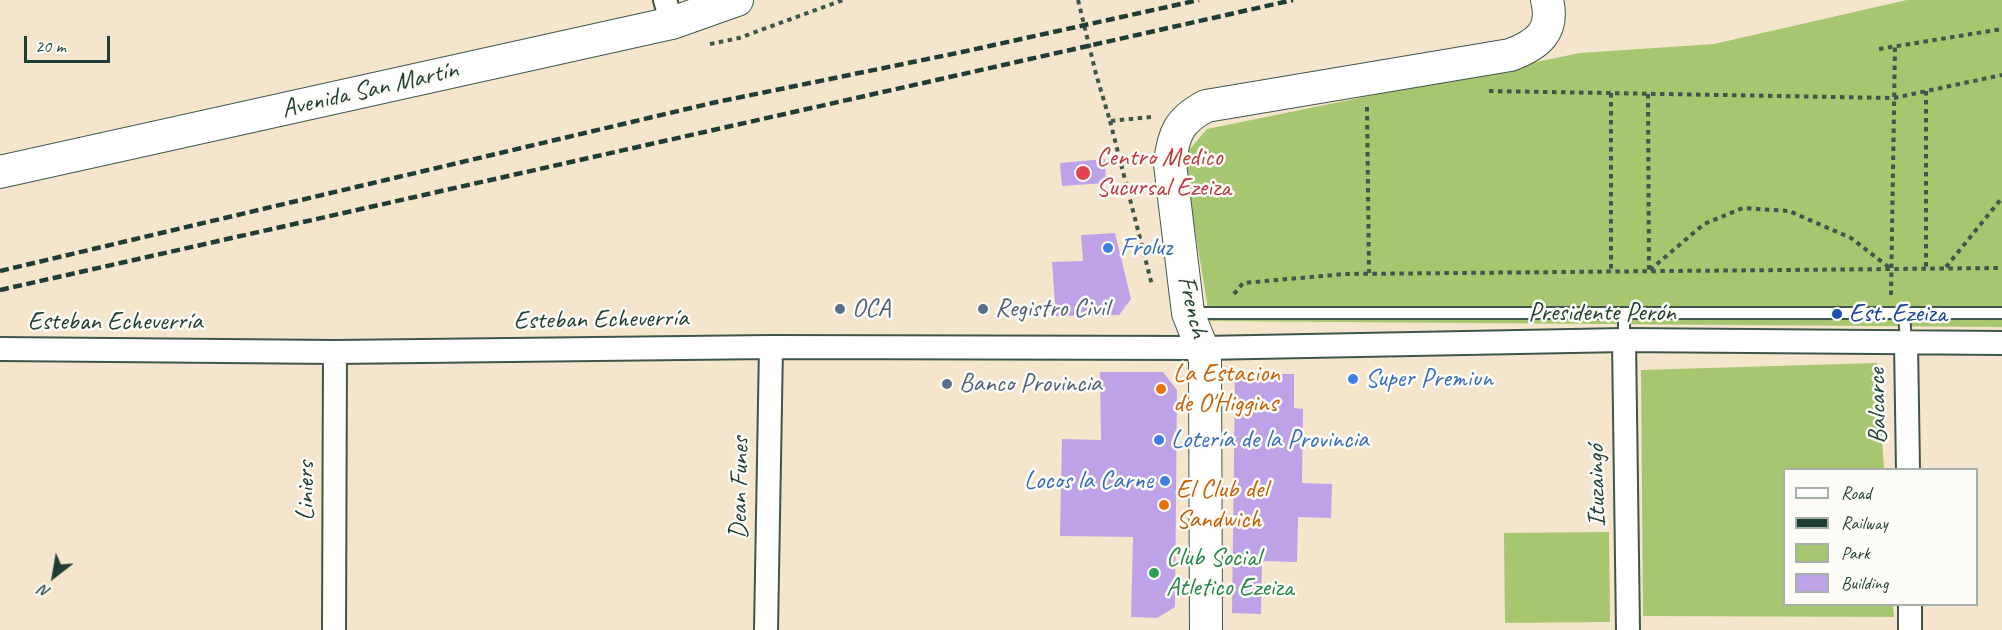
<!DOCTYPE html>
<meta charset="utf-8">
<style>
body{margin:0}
#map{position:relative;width:2002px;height:630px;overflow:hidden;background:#f5e5cc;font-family:Caveat,sans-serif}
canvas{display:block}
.legend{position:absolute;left:1783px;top:468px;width:195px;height:138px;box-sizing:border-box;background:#fdfcf7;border:2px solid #a4b0a9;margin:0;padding:8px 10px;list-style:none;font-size:18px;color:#1f3d34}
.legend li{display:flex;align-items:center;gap:12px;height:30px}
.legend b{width:30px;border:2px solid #a4b0a9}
.north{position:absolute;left:24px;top:546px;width:60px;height:60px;-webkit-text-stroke:4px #fdfcf7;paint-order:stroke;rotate:211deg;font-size:16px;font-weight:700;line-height:24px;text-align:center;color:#1f3d34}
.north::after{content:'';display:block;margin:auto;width:21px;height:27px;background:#1f3d34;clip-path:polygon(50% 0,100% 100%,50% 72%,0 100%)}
.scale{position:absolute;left:24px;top:36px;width:86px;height:27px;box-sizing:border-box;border:3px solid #1f3d34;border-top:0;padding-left:8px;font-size:18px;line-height:21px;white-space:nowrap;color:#1f3d34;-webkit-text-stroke:4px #fdfcf7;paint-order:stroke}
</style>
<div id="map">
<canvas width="2002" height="630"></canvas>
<ul class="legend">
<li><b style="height:8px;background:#fff"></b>Road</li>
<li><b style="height:8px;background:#1f3d34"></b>Railway</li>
<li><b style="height:16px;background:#a6c66f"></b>Park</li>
<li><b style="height:16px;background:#bda2e7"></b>Building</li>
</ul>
<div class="north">N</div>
<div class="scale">20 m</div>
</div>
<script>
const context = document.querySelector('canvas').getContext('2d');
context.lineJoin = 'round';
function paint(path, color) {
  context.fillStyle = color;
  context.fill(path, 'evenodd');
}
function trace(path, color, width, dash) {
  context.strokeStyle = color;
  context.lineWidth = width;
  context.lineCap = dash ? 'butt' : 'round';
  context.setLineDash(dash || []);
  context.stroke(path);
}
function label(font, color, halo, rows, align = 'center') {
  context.font = font + ' Caveat,sans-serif';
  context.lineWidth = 5;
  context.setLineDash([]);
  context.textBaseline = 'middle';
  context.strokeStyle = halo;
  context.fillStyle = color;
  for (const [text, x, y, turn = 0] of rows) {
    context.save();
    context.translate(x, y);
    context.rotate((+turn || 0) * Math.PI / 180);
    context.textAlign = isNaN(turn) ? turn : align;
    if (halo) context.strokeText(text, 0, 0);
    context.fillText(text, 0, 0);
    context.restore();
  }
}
const green = new Path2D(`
 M1907 0H2002V327L1210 321 1183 157 1207 129 1580 53 1714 44Z
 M1877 363 1884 469 1784 470V604L1893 605 1894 617 1643 616 1641 370Z
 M1609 532 1610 622 1505 623 1504 533Z`);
const building = new Path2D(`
 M1105 159 1106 183 1062 186 1060 163Z
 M1115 233 1131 299 1119 315 1056 316 1052 262 1083 261 1081 235Z
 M1100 372H1163L1177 390 1175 607 1157 618 1131 617 1133 537 1060 536 1062 439 1101 440Z
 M1235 374H1294V408L1303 409 1302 483 1332 484 1331 518 1298 517 1297 562 1262 561 1261 614 1232 613Z`);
const path = new Path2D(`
 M1078 0 1096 74 1110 121 1151 117
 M710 44 739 38 843 0
 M1879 49 2002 29
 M1489 91 1894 98 2002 75
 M1926 91V268
 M1611 93V272
 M1648 94 1649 270
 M1367 107 1369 273
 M1110 121 1152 285
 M1946 267 2002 198
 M1650 270 1704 224 1743 208 1789 211 1851 238 1891 269
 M1234 294 1243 283 1345 274 2002 268
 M1891 295 1895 47`);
const lane = new Path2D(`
 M1192 313H2002
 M1904 313 1906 342
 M1624 340V313`);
const street = new Path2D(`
 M665 0 672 23
 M1624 340 1628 630
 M1906 342 1908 470
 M0 349 335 352 771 347 1202 348 1624 340 2002 343
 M1910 604V630
 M334 630 335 352
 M766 630 771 347`);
const secondary = new Path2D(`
 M0 172 672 23 737 0
 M1206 630 1205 361 1202 348 1188 313 1170 164C1173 134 1179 120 1206 106L1510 55C1537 45 1555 32 1547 0`);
const rail = new Path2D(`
 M0 271 712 103 962 52 1199 0
 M0 290 1293 0`);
const markers = [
 [1083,173,8,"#e0444e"],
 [1108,248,6,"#3f7fe0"],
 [840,309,6,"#5c6f8a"],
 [983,309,6,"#5c6f8a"],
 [1837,314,6,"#1a4fb4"],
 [1353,379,6,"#3f7fe0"],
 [947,384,6,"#5c6f8a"],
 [1161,389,6,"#e8710a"],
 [1159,440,6,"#3f7fe0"],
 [1165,481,6,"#3f7fe0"],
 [1164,505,6,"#e8710a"],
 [1154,573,6,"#2e9e5b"]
];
const streetNames = [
 ["Avenida San Martín",370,90,-13],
 ["French",1192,307,77],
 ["Presidente Perón",1602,313],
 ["Esteban Echeverría",601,320,-1],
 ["Esteban Echeverría",115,322],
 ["Balcarce",1878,406,-91],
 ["Ituzaingó",1597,486,-91],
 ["Dean Funes",740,488,-89],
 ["Liniers",306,491,-90]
];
const healthNames = [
 ["Centro Medico",1096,158],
 ["Sucursal Ezeiza",1096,188]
];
const shopNames = [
 ["Froluz",1120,248],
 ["Super Premiun",1365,379],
 ["Lotería de la Provincia",1171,440],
 ["Locos la Carne",1153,481,"right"]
];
const serviceNames = [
 ["OCA",852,309],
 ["Registro Civil",995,309],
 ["Banco Provincia",959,384]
];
const transitNames = [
 ["Est. Ezeiza",1849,314]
];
const foodNames = [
 ["La Estacion",1173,374],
 ["de O'Higgins",1173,404],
 ["El Club del",1176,490],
 ["Sandwich",1176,520]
];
const leisureNames = [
 ["Club Social",1166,558],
 ["Atletico Ezeiza",1166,588]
];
paint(green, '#a6c66f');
paint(building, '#bda2e7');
trace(lane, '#3f564b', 14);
trace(street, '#3f564b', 26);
trace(secondary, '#3f564b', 34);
trace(path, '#3f564b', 4, [4.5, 4.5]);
trace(lane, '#fff', 10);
trace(street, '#fff', 22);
trace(secondary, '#fff', 32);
trace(rail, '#1f3d34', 4.5, [9, 4.5]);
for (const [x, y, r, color] of markers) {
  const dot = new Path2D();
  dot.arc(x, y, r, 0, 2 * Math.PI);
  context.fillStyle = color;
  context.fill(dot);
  trace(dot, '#fdfcf7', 2);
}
label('26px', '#1f3d34', '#fdfcf7', streetNames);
label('26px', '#be3a42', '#fdfcf7', healthNames, 'left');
label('26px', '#366cbe', '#fdfcf7', shopNames, 'left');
label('26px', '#4e5e75', '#fdfcf7', serviceNames, 'left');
label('26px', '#164399', '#fdfcf7', transitNames, 'left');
label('26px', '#c56008', '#fdfcf7', foodNames, 'left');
label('26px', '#27864d', '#fdfcf7', leisureNames, 'left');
</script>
